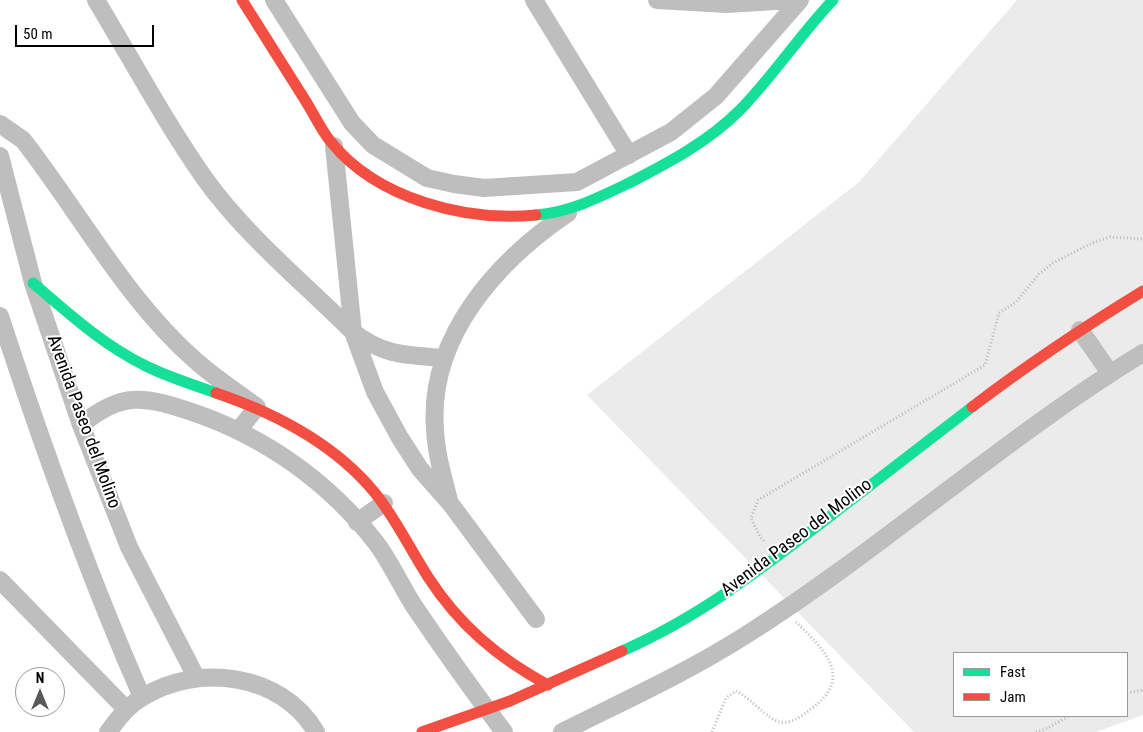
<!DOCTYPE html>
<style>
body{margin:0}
#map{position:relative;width:1143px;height:732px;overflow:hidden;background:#fff;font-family:"Roboto Condensed",sans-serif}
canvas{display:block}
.legend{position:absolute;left:953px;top:652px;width:175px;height:65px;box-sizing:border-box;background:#fff;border:1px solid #999;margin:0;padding:6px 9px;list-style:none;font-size:15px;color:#000}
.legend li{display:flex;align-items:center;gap:10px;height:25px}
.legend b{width:25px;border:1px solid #999}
.north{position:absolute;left:15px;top:667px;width:50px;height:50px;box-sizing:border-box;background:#fff;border:1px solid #999;border-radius:50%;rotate:0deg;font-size:14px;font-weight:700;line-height:20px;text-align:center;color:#000}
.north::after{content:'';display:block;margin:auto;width:18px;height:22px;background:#595959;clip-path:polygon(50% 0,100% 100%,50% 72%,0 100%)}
.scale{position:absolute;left:15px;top:25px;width:139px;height:22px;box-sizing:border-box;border:2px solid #000;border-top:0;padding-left:6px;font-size:15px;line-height:18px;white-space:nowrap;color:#000;-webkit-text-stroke:4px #fff;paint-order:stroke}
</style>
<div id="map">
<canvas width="1143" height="732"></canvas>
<ul class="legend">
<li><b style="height:6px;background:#16e098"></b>Fast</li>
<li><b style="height:6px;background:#f24e42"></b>Jam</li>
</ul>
<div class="north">N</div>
<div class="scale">50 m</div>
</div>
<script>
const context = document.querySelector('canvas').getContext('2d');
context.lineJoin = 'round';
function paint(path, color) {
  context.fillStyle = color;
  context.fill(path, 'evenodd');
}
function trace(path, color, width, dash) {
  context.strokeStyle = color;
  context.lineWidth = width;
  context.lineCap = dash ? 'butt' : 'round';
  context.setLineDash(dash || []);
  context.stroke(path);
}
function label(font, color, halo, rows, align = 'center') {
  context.font = font + ' "Roboto Condensed",sans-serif';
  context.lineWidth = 4;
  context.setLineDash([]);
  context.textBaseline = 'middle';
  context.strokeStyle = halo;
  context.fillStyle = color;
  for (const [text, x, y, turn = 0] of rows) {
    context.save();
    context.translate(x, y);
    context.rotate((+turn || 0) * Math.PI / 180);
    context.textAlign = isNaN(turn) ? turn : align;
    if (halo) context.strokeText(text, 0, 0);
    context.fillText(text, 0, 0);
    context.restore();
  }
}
const green = new Path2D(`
 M1017 0H1143V715L1096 732H914L587 395 859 182ZM954 653H1127V716H954Z`);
const path = new Path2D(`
 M764 541 760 537 751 518 758 500 985 365 999 313 1016 302 1039 274 1053 263 1092 243 1110 237 1143 239
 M1127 693 1143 690
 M712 732 726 698 736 691C751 698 768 720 780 722 793 724 803 715 812 708 855 677 823 649 796 622
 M1036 732 1048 728 1069 716`);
const street = new Path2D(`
 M96 0C132 60 165 122 205 179 246 236 304 283 353 332 384 356 406 355 444 358
 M274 0 352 123 373 145 427 178 454 184 484 188 577 182 671 132 716 96 800 0
 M534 0 629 155
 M657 0 727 4 791 0
 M0 124 23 140C80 213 126 300 196 361 215 378 237 392 257 407L238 431
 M334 146 353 332 375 392 400 438 420 469 450 503 536 619
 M0 156 33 283 81 425 129 547 196 677
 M0 316C42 445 87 572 142 697
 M1080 330 1110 373
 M81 425C122 391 144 396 192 412 266 437 330 483 377 544 391 563 401 586 414 606 443 649 473 691 504 732
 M449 500C443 477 436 453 435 429 428 337 497 261 568 213
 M357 522 384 503
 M0 580 126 709
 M108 732C118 719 128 705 143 697 197 663 282 673 316 732
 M562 732C624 701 688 672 746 635 883 548 1004 438 1143 353`);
const fast = new Path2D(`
 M536 215C570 212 598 198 629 183 668 163 708 142 740 110 773 76 800 35 833 0
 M33 283C68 313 103 345 144 365 167 377 192 384 216 393
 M622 651C696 619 760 570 824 521 873 483 922 445 972 407`);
const jam = new Path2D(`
 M242 0C263 33 284 67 305 100 314 114 321 130 331 142 377 199 466 222 536 215
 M216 393C275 413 335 444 375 493 396 519 410 549 428 577 459 625 498 658 548 685
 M972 407C1027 365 1084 327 1143 291
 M422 732 510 701 622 651`);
const streetNames = [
 ["Avenida Paseo del Molino",83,422,70],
 ["Avenida Paseo del Molino",797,538,-37]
];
paint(green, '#ebebeb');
trace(path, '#b9b9b9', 3, [1, 2.5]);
trace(street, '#bebebe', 18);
trace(fast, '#16e098', 11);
trace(jam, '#f24e42', 11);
label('18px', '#000', '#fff', streetNames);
</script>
